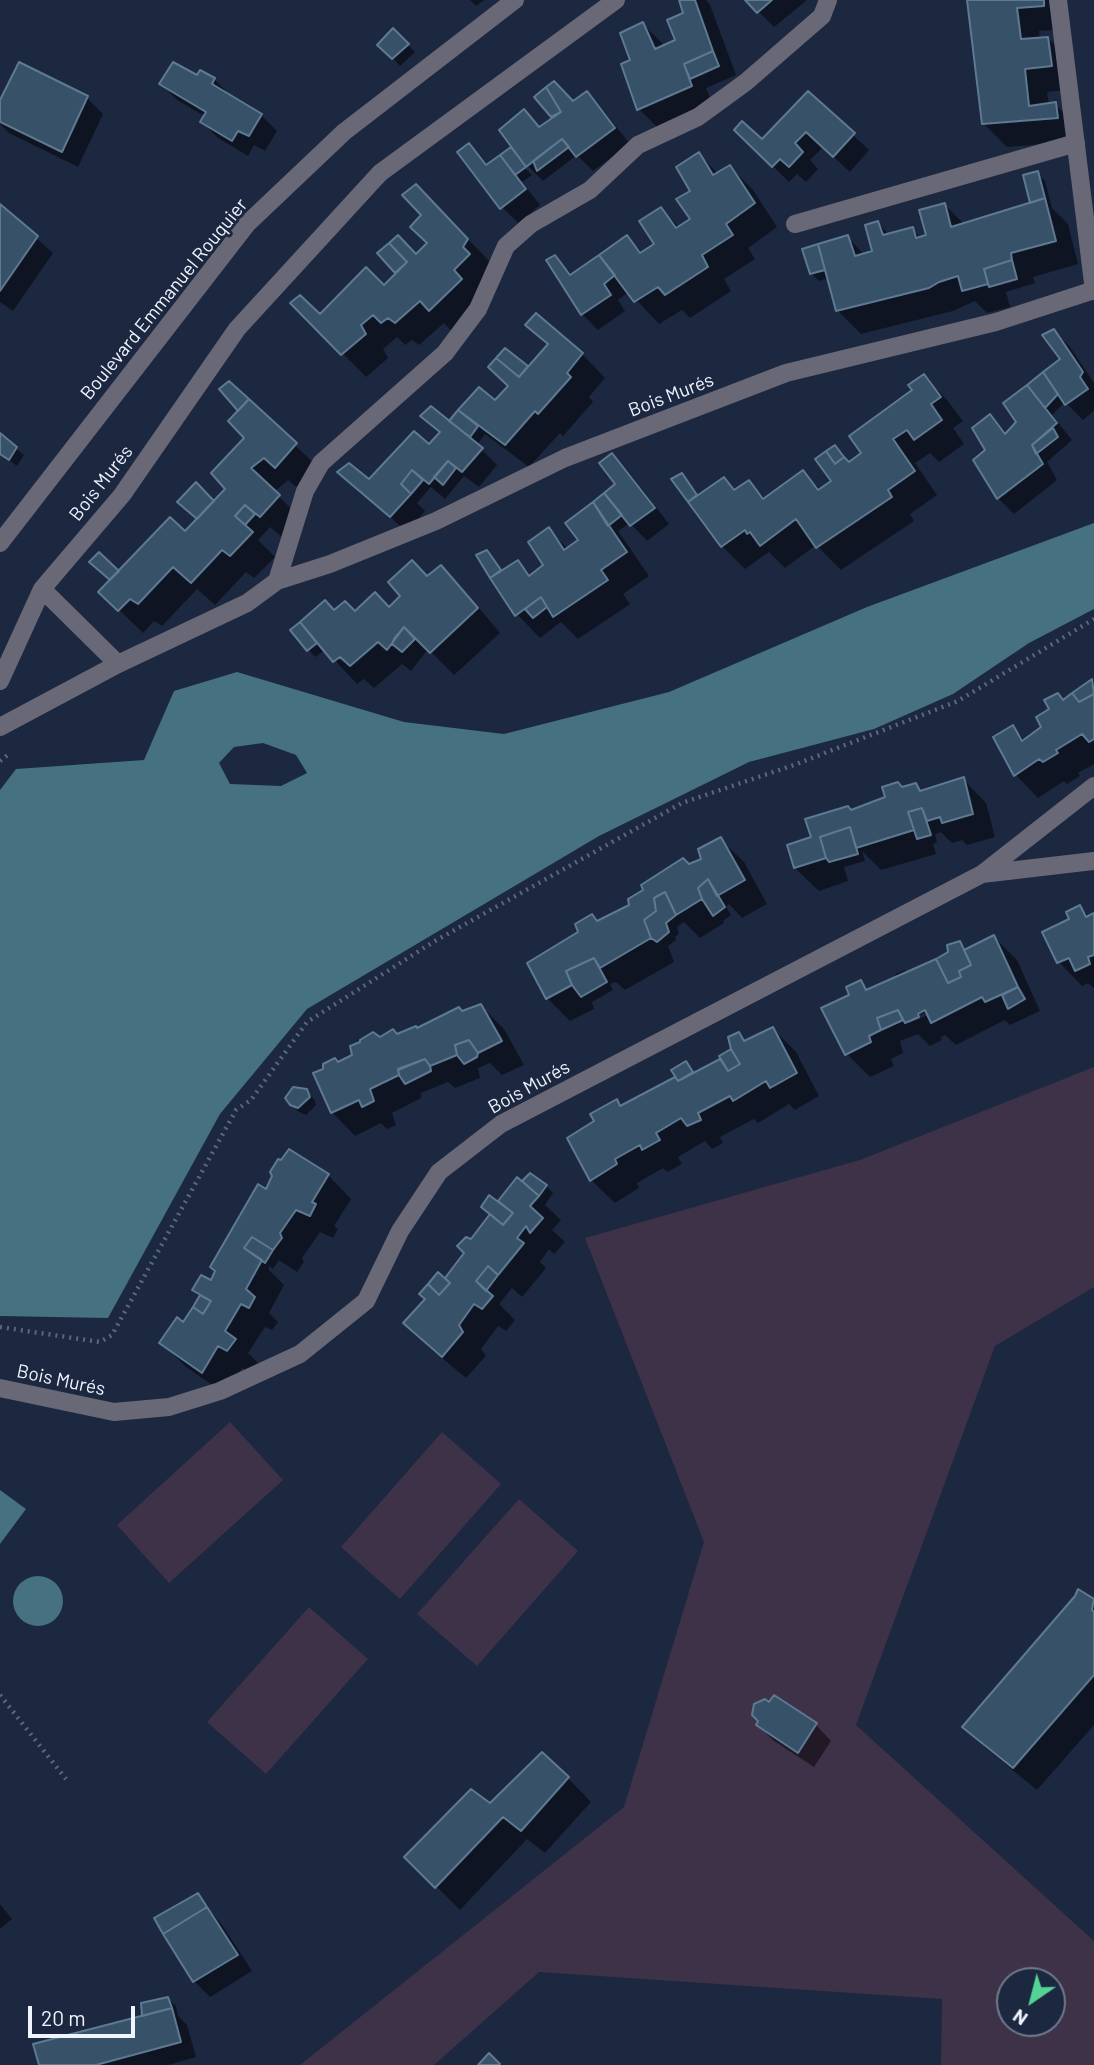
<!DOCTYPE html>
<meta charset="utf-8">
<style>
body{margin:0}
#map{position:relative;width:1094px;height:2065px;overflow:hidden;background:#1c2740;font-family:Barlow,sans-serif}
canvas{display:block}
.north{position:absolute;left:996px;top:1967px;width:70px;height:70px;box-sizing:border-box;background:#1c2740;border:2px solid #70798c;border-radius:50%;rotate:215deg;font-size:19px;font-weight:700;line-height:28px;text-align:center;color:#eff4fe}
.north::after{content:'';display:block;margin:auto;width:24px;height:32px;background:#54d395;clip-path:polygon(50% 0,100% 100%,50% 72%,0 100%)}
.scale{position:absolute;left:28px;top:2006px;width:107px;height:32px;box-sizing:border-box;border:4px solid #eff4fe;border-top:0;padding-left:9px;font-size:21px;line-height:24px;white-space:nowrap;color:#eff4fe;-webkit-text-stroke:5px #1c2740;paint-order:stroke}
</style>
<div id="map">
<canvas width="1094" height="2065"></canvas>
<div class="north">N</div>
<div class="scale">20 m</div>
</div>
<script>
const context = document.querySelector('canvas').getContext('2d');
context.lineJoin = 'round';
function paint(path, color) {
  context.fillStyle = color;
  context.fill(path, 'evenodd');
}
function trace(path, color, width, dash) {
  context.strokeStyle = color;
  context.lineWidth = width;
  context.lineCap = dash ? 'butt' : 'round';
  context.setLineDash(dash || []);
  context.stroke(path);
}
function label(font, color, halo, rows, align = 'center') {
  context.font = font + ' Barlow,sans-serif';
  context.lineWidth = 6;
  context.setLineDash([]);
  context.textBaseline = 'middle';
  context.strokeStyle = halo;
  context.fillStyle = color;
  for (const [text, x, y, turn = 0] of rows) {
    context.save();
    context.translate(x, y);
    context.rotate((+turn || 0) * Math.PI / 180);
    context.textAlign = isNaN(turn) ? turn : align;
    if (halo) context.strokeText(text, 0, 0);
    context.fillText(text, 0, 0);
    context.restore();
  }
}
const green = new Path2D(`
 M1094 1067V1287L995 1346 856 1725 1094 1941V2065H941L942 1999 539 1972 434 2065H300L624 1807 704 1542 585 1238 860 1160ZM1010 1981H1052V2023H1010Z
 M230 1422 283 1480 169 1583 117 1525Z
 M442 1432 501 1484 400 1599 341 1547Z
 M519 1499 578 1551 477 1666 417 1614Z
 M309 1607 368 1659 266 1774 207 1722Z`);
const water = new Path2D(`
 M1094 523V609L1029 643 953 694 874 729 749 762 599 836 307 1009 220 1114 108 1318 0 1316V790L16 769 144 760 174 691 237 672 404 722 504 734 669 692 867 607ZM263 743 296 755 307 773 281 786 230 784 219 763 234 747Z
 M0 1490 26 1509 0 1544Z
 M13 1601a25 25 0 1 1 50 0a25 25 0 1 1-50 0Z`);
const shadow = new Path2D(`
 M470 0H484L476 6Z
 M680 0H706L710 5 736 75 706 88 715 110 662 132 639 109 632 61 643 24 665 46 677 41 685 14Z
 M747 0H805L806 1 774 27Z
 M969 0H1056L1067 29 1039 31 1040 39 1048 38 1071 62 1075 89 1047 92 1049 104H1055L1078 127 1080 141 1007 147 983 123Z
 M394 31 415 52 400 66 380 45Z
 M197 77 214 79 230 95 261 115 277 131 265 151 254 145 248 156 218 138 202 122 206 117 177 100 161 84Z
 M586 93 602 109 630 144 593 171 577 155 543 181 527 165H522L532 175 522 182 540 205 518 223 502 207 469 145 488 166 511 149 518 156 540 128 554 119 537 97 574 103Z
 M808 93 869 150 850 172 823 147 810 160 818 169 806 182 797 174 789 182 736 130 762 142Z
 M87 98 103 114 78 167 9 133 0 124V104Z
 M699 154 718 174 730 167 753 190 777 227 748 248 755 259 724 279 731 291 690 318 682 310 659 324 629 292 618 300 625 311 598 330 582 314 555 257 573 275 627 238 643 253 656 244 661 209 680 228 692 219 693 191Z
 M1037 173 1045 181 1052 208 1068 224 1078 264 1033 277 1035 283 1006 292 1010 307 987 313 975 301 953 311 861 334 837 310 829 278 819 281 811 273 847 237 865 255 874 253 878 223 889 235 912 229 921 238 929 236 945 205 965 225 1032 204Z
 M0 206 53 253 13 311 0 302Z
 M439 209 491 263 485 271 492 279 484 303 453 333 444 323 419 345 412 340 405 345 397 337 383 349 388 358 366 377 293 303 320 316 384 287 398 274 380 253 416 256 429 243Z
 M536 315 582 354 605 378 589 397 593 402 563 436 560 433 529 467 485 434 477 445 497 465 479 487 464 476 445 499 431 487 417 503 425 511 407 532 340 472 369 482 429 446 441 434 422 416 450 423 479 389 496 403 510 387 505 350 528 369 548 346 527 325ZM476 426 479 428 466 445 463 443Z
 M1054 331 1070 347 1094 383V411L1083 420 1065 402 1052 415 1072 440 1047 462 1057 480 1014 514 998 498 975 460 987 450 990 417 1007 434 1063 360Z
 M924 376 947 400 963 421 953 428 964 444 939 462 930 453 915 463 937 495 910 514 914 521 841 570 816 545 785 568 769 552 745 569 722 546 673 479 682 475 699 496 723 479 736 491 748 482 766 499 803 473 821 490 833 481 835 447 850 464 864 454 915 391Z
 M229 383 319 468 300 490 288 480 274 492 302 519 284 539 270 527 258 540 275 557 254 578 246 572 215 605 197 589 162 626 154 621 143 633 101 592 119 573 185 534 228 489 247 438 240 411Z
 M0 436 24 455 17 466 0 454Z
 M612 455 628 471 669 524 647 541 630 523 618 531 649 576 623 594 630 604 578 639 561 622 540 638 517 614 478 556 487 552 503 572 517 562 532 576 545 565 549 530 568 549 580 541 618 485Z
 M441 567 464 590 500 633 454 675 428 649 411 671 402 664 374 688 364 679 357 684 325 650 315 657 292 630 302 622 335 612 354 613 390 609Z
 M1094 680V764L1078 773 1080 776 1067 784 1064 781 1038 798 1015 774 1013 728 1025 740 1043 728 1063 701Z
 M963 779 986 803 995 837 967 845 962 840 952 843 941 832 935 834 937 842 933 844 936 854 881 870 862 851 865 861 844 867 848 881 819 891 795 868 813 838 851 811 887 798 903 789 915 785 922 792Z
 M720 839 744 862 767 904 742 918 729 904 726 907 731 915 723 921 724 923 700 938 684 922 677 927 679 934 675 937 676 940 668 946 674 962 625 990 616 982 610 984 613 990 592 1002 594 1009 570 1021 547 998 598 923 631 906 689 866 703 860Z
 M1080 907 1089 917 1094 915V988L1088 983 1082 986 1059 962 1071 920Z
 M994 937 1017 960 1040 1011 1010 1025 1005 1020 956 1045 945 1035 940 1037 942 1040 930 1046 918 1034 900 1041 903 1053 891 1059 894 1066 870 1077 847 1054 851 996 861 983 869 991 897 979 895 974 905 970 909 973 937 960 960 943 967 950ZM927 1012 928 1015 909 1023 906 1021Z
 M481 1006 504 1029 524 1065 502 1075 490 1063 478 1068 480 1078 455 1088 448 1082 421 1093V1098L392 1113 396 1125 387 1129 381 1123 355 1136 332 1112 339 1064 380 1039 417 1030Z
 M773 1029 796 1052 819 1096 795 1110 789 1104 758 1123 754 1119 720 1137 723 1143 712 1149 705 1141 678 1157 682 1164 667 1172 663 1168 637 1183 639 1188 615 1203 591 1180 596 1121 617 1101 623 1107 682 1084 674 1070 686 1064 695 1074 723 1059 733 1049 738 1034 746 1042Z
 M306 1091 314 1099 316 1105 306 1115 299 1112 291 1104Z
 M328 1175 351 1199 334 1226 338 1229 333 1238 320 1232 302 1258 304 1262 297 1272 279 1260 273 1269 269 1266V1270L284 1285 269 1313 278 1322 272 1330 265 1327 248 1353 258 1363 251 1373 242 1368 226 1395 185 1366 162 1343 184 1325 201 1296 194 1289 211 1283 267 1191Z
 M546 1186 553 1193 545 1205 561 1220 552 1230 565 1242 554 1254 549 1249 540 1262 546 1268 522 1297 512 1288 499 1304 515 1320 506 1331 498 1326 481 1349 486 1356 466 1378 429 1347 405 1323 453 1289 471 1242 507 1211 531 1187Z
 M1079 1592 1094 1601V1725L1037 1790 988 1750 965 1727Z
 M758 1725H816L831 1741 814 1767 774 1741Z
 M568 1778 591 1802 545 1853 527 1839 460 1910 407 1857 490 1805Z
 M197 1895 222 1925 252 1971 210 1997 194 1981Z
 M0 1904 12 1919 0 1929Z
 M168 1999 176 2006 178 2016 187 2025 196 2057 168 2065H41L144 2017Z`);
const building = new Path2D(`
 M679 0H695L713 51 684 64 692 86 637 110 621 64 630 60 620 33 643 22 655 49 675 40 667 20 683 13Z
 M745 0H772L757 13Z
 M967 0H1044V6L1017 8 1021 39 1048 37 1052 66 1025 69 1029 106 1056 102 1058 118 982 124Z
 M393 28 409 44 392 59 377 45Z
 M713 51 719 66 690 79 684 64Z
 M19 62 88 96 62 152 0 122V100Z
 M173 62 197 75 200 70 215 78 212 84 262 114 249 136 238 131 232 141 200 122 206 112 159 84Z
 M554 81 573 101 587 91 615 128 576 157 562 139 526 167 499 130 524 109 539 127 561 112 546 87Z
 M546 87 561 112 551 117 534 97Z
 M808 91 855 133 833 157 806 132 795 143 803 152 789 167 780 159 772 167 734 130 742 121 762 139Z
 M562 139 569 147 537 171 533 161Z
 M469 143 486 165 500 155 526 189 500 209 457 152Z
 M511 147 526 167 515 175 500 155Z
 M699 152 713 175 730 165 755 203 726 224 733 235 702 255 708 267 665 295 658 287 634 302 599 255 627 235 640 253 654 244 639 221 661 207 676 228 690 219 676 199 690 191 676 167Z
 M1038 171 1045 198 1030 203 1023 175Z
 M416 184 468 239 463 247 470 254 454 270 462 279 429 311 420 301 395 323 388 318 381 323 373 315 361 325 366 334 341 355 290 303 300 295 320 314 366 267 384 285 407 262 389 243 398 235 416 254 427 243 410 227 421 215 402 195Z
 M1045 198 1056 241 1011 253 1012 260 984 269 988 284 962 291 958 276 939 282 929 288 836 311 818 244 848 235 855 256 872 251 865 225 878 221 883 235 913 227 916 238 926 235 919 210 945 203 951 227Z
 M0 204 38 236 0 291Z
 M389 243 407 262 395 273 377 253Z
 M818 244 825 270 810 274 802 249Z
 M555 255 570 275 599 255 615 275 604 284 611 295 581 315 546 260Z
 M1012 260 1017 279 989 287 984 269Z
 M536 313 583 353 567 373 571 377 538 414 535 411 505 445 458 410 479 387 495 400 508 386 488 367 496 358 519 377 548 344 525 325Z
 M1054 329 1083 372 1080 377 1088 389 1065 405 1043 372 1060 359 1042 335Z
 M505 348 528 366 519 377 496 358Z
 M1043 372 1058 394 1045 408 1027 385Z
 M924 374 941 397 931 404 942 420 914 440 907 430 893 439 915 471 888 490 892 497 816 548 796 519 760 546 750 532 747 534 745 530 721 547 688 502 724 477 734 490 749 480 763 499 803 470 818 490 831 481 815 459 826 451 835 464 844 457 849 462 861 453 849 436 912 390 908 385Z
 M229 381 249 399 238 411 219 389Z
 M1027 385 1057 423 1032 445 1043 464 997 499 973 460 985 450 972 428 990 414 1005 434 1016 422 1003 403Z
 M249 399 297 443 275 468 264 458 251 468 280 495 260 517 245 505 235 516 253 532 230 556 222 550 191 583 173 567 138 604 130 599 118 611 98 592 170 517 185 531 225 489 211 473 244 438 228 421Z
 M431 406 483 448 462 472 448 461 429 484 412 470 401 484 411 494 390 517 337 472 349 463 369 479 414 431 429 444 440 432 420 416Z
 M458 410 478 426 470 437 449 421Z
 M1053 428 1058 437 1036 454 1032 445Z
 M0 433 17 447 9 460 0 454Z
 M835 445 844 457 835 464 826 451Z
 M612 453 655 508 630 526 604 493 615 484 599 463Z
 M448 461 456 468 443 485 434 477Z
 M412 470 423 480 411 494 401 484Z
 M682 473 697 495 688 502 671 479Z
 M196 482 214 501 197 519 177 502Z
 M604 493 622 515 608 526 593 502Z
 M593 502 627 552 601 570 608 580 553 617 541 597 515 616 490 578 518 560 529 576 543 565 528 542 549 527 564 550 578 540 565 523Z
 M245 505 255 514 245 525 235 516Z
 M487 550 501 570 490 578 476 555Z
 M99 552 119 571 110 580 89 562Z
 M412 560 427 576 441 565 478 608 430 653 404 627 387 650 378 642 350 666 340 657 333 662 300 622 325 600 334 610 345 601 355 611 375 592 389 607 400 596 388 582Z
 M541 597 547 607 533 618 525 609Z
 M300 622 317 643 307 651 290 630Z
 M404 627 415 639 402 652 392 644 394 639Z
 M1092 679 1094 694 1079 702 1072 693Z
 M1058 693 1063 700 1072 693 1079 702 1094 694V739L1089 742 1082 734 1056 750 1058 753 1043 762 1039 759 1014 776 993 737 1013 725 1022 741 1041 727 1036 717 1049 709 1044 700Z
 M964 777 973 814 942 823 940 817 927 821 922 808 908 812 914 830 856 848 850 827 820 837 826 858 794 868 787 845 811 837 805 819 848 806 851 810 885 797 882 787 898 782 902 787 916 783 920 791Z
 M922 808 931 835 917 839 908 812Z
 M850 827 858 854 829 862 826 858 820 837Z
 M721 837 745 880 717 896 708 879 698 888 702 899 676 915 665 892 654 898 656 911 644 920 651 938 600 968 594 958 566 971 572 985 546 999 527 963 578 932 575 924 592 914 597 921 629 905 628 899 643 890 641 885 683 858 689 864 701 859 698 849Z
 M708 879 725 907 713 916 702 899 698 888Z
 M665 892 676 915 666 923 669 932 657 942 651 938 644 920 656 911 654 898Z
 M1080 905 1086 917 1094 913V955L1088 957 1090 964 1075 971 1069 958 1057 963 1042 932 1069 919 1066 912Z
 M994 935 1018 987 985 1002 982 997 931 1023 925 1010 918 1014 919 1017 905 1023 898 1010 877 1018 881 1030 869 1036 871 1042 845 1055 821 1008 849 995 846 987 861 980 866 990 936 959 948 983 961 977 959 971 971 965 964 950Z
 M960 941 971 965 959 971 961 977 948 983 936 959 948 952 947 945Z
 M594 958 607 982 581 997 572 985 566 971Z
 M1018 987 1025 999 1008 1009 1002 995Z
 M481 1004 502 1041 478 1053 469 1040 455 1045 457 1055 430 1066 425 1059 398 1069 399 1075 370 1089 374 1101 362 1107 359 1100 331 1113 313 1073 323 1069V1064L335 1058 338 1062 352 1055 350 1046 360 1042V1040L373 1032 380 1037 393 1029 397 1034 416 1026 417 1028 459 1007 462 1011Z
 M898 1010 903 1020 881 1030 877 1018Z
 M773 1027 797 1073 770 1088 766 1081 733 1101 730 1096 698 1113 701 1120 687 1126 681 1118 656 1133 660 1140 642 1150 640 1145 615 1159 617 1164 590 1181 567 1138 594 1121 590 1114 617 1099 620 1106 675 1077 678 1081 720 1059 728 1071 740 1064 731 1049 728 1037 739 1032 744 1041Z
 M469 1040 478 1053 477 1057 464 1064 457 1055 455 1045Z
 M731 1049 740 1064 728 1071 719 1056Z
 M425 1059 430 1066 431 1071 405 1084 399 1075 398 1070Z
 M686 1061 693 1072 678 1081 671 1070Z
 M293 1087 307 1089 310 1097 298 1108 290 1105 285 1098Z
 M289 1149 329 1174 312 1202 316 1204 310 1216 296 1210 280 1233 282 1238 273 1250 252 1237 244 1248 262 1260 246 1289 255 1297 249 1308 241 1304 225 1331 236 1339 227 1351 218 1346 202 1373 159 1343 177 1317 183 1322 193 1307 203 1314 211 1301 192 1290 201 1275 211 1280 215 1271 210 1267 258 1184 266 1189 272 1176 270 1172 278 1159 281 1160Z
 M530 1173 547 1185 539 1196 522 1181Z
 M517 1177 539 1196 530 1206 543 1218 530 1233 526 1226 517 1238 524 1243 498 1275 488 1266 476 1281 493 1296 482 1309 474 1304 459 1325 463 1332 442 1357 403 1323 425 1299 419 1294 428 1284 439 1295 450 1283 445 1278 464 1253 457 1246 466 1237 471 1239 490 1214 503 1225 513 1213 498 1201Z
 M489 1195 513 1213 503 1225 481 1207Z
 M252 1237 273 1250 265 1263 244 1248Z
 M488 1266 498 1275 486 1291 476 1281Z
 M438 1272 450 1283 439 1295 428 1284Z
 M200 1295 211 1301 203 1314 193 1307Z
 M1078 1589 1094 1599 1092 1610 1094 1612V1675L1013 1768 962 1727 1075 1596Z
 M774 1695 817 1723 798 1753 756 1725 758 1721 752 1715 754 1704 765 1699 769 1702Z
 M542 1752 569 1777 521 1831 503 1817 435 1888 404 1857 471 1789 490 1803Z
 M198 1893 207 1907 163 1934 154 1918Z
 M207 1907 238 1955 193 1982 163 1934Z
 M168 1997 172 2008 142 2016 141 2003Z
 M172 2008 181 2042 96 2065H39L33 2044Z
 M489 2053 500 2064 499 2065H478Z`);
const path = new Path2D(`
 M0 761 9 754
 M0 1327 100 1342 112 1335 236 1110 251 1100 307 1022 435 941 682 803 794 765 958 701 1094 619
 M0 1695 66 1779`);
const minor = new Path2D(`
 M1058 0 1094 291
 M795 224 1076 143
 M277 581 305 491 321 463 445 353 478 309 506 246 531 224 590 190 638 145 698 117 746 82 822 16 828 0
 M42 589 118 664
 M0 681 42 589 122 495 237 329 380 173 616 0
 M0 727 118 664 247 603 277 581 330 564 436 521 565 458 786 373 996 322 1094 290
 M982 874 1094 786
 M0 1388 114 1412 169 1407 220 1391 300 1354 366 1301 400 1231 439 1172 501 1124 982 874 1094 861`);
const tertiary = new Path2D(`
 M0 543 247 224 344 132 515 0`);
const streetNames = [
 ["Boulevard Emmanuel Rouquier",164,299,-51],
 ["Bois Murés",671,395,-21],
 ["Bois Murés",101,483,-52],
 ["Bois Murés",529,1087,-29],
 ["Bois Murés",61,1380,12]
];
paint(green, '#3e3248');
paint(water, '#467180');
paint(shadow, '#0007');
paint(building, '#375168');
trace(building, '#5e7a92', 2);
trace(path, '#5d667b', 4.5, [2, 5]);
trace(minor, '#696876', 18);
trace(tertiary, '#696876', 18);
label('19px', '#eff4fe', '#1c2740', streetNames);
</script>
